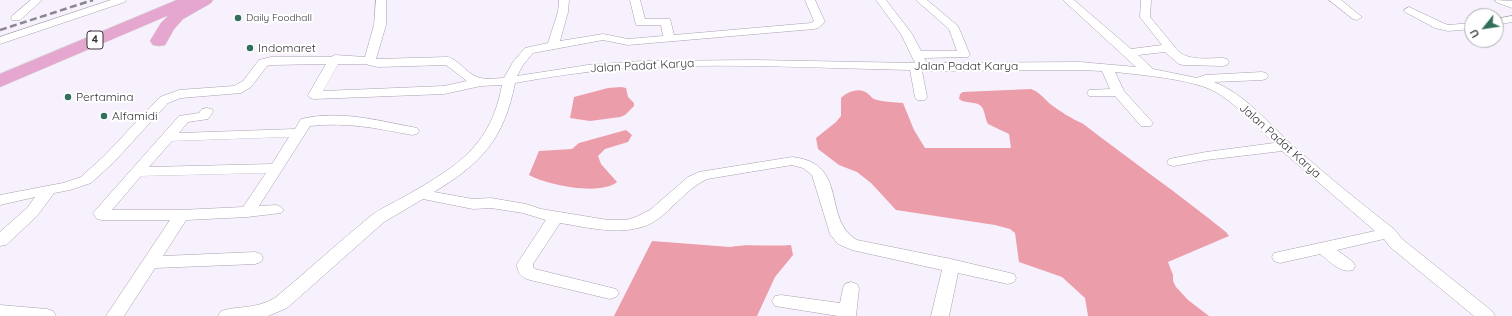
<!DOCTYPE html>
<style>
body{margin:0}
#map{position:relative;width:1512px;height:316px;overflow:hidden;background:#f7f0fd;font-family:Quicksand,sans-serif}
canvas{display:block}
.north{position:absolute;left:1464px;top:8px;width:40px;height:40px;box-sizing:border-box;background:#fff;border:1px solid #afaeb0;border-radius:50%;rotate:240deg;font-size:11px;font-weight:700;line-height:16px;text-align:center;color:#38353a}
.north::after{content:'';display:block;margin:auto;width:14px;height:18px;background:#326f5a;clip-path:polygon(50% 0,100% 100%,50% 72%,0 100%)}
</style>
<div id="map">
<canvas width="1512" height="316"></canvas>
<div class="north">U</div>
</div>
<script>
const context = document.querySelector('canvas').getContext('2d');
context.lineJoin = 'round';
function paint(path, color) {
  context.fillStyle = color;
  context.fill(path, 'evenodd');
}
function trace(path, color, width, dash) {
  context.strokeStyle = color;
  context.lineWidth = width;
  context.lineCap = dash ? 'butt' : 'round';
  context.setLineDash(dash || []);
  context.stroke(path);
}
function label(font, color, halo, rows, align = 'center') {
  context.font = font + ' Quicksand,sans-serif';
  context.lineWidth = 4;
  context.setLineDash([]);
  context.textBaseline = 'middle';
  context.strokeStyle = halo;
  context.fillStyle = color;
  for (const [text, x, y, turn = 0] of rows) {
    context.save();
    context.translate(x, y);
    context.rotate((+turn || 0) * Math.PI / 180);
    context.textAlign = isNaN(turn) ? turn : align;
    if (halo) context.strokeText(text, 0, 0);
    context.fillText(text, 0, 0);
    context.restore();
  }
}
const forest = new Path2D(`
 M621 87 626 88 628 97 634 103V106L625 115 620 117 590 121 570 118 574 97 608 88Z
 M1031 89C1039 92 1043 97 1049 103 1055 108 1075 121 1082 123 1130 160 1179 194 1226 232L1229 236 1168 262 1173 275V281L1176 287 1188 300 1209 316H1088L1085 298 1062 277 1019 262 1015 233 1010 229 995 225 896 210 871 183 857 172 839 165 818 149 816 138 836 122 841 116V98C847 92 859 87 867 93 871 96 872 99 877 100 885 102 895 102 903 103L914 130 925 148H1011L1009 134 988 124C985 119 985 110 981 106 976 101 965 104 959 99L960 94 963 92Z
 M626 130 632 135 628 142 605 149 598 156 601 164 617 182C600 196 547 185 529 175L539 151 572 149 579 143Z
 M652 241 730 247C749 243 770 247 791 245L793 255 775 277 757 316H614Z`);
const minor = new Path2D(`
 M31 0H42L20 20H12L11 18 12 16Z
 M111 0H126L125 2 0 44V37Z
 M376 0H386V25L376 59 448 57C461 61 468 76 481 78 488 80 497 78 504 78L513 62 525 48 548 43 558 12 559 0H569L568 12 560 41 603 34 628 39 663 36 661 25H636L630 0H640L645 19H670L674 35 811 23 814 21 805 0H815L825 22 818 28 814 29 628 45 603 40 533 53 523 65 517 76 588 65 643 61 755 60 915 63 901 34 876 0H886L912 34 921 51H957L949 29 916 0H927L958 26 970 55 968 57 924 58 927 63 1080 62 1136 67 1063 0H1074L1131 49 1162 45 1140 17 1141 0H1151L1150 17 1174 46C1184 62 1205 58 1223 58L1227 59 1229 62 1227 65 1223 66 1183 65 1179 64 1165 52 1138 55 1153 69 1197 78 1205 75 1262 72 1266 73 1268 76 1266 79 1262 80 1214 82C1245 94 1268 123 1292 145 1325 174 1359 202 1394 229L1402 239 1492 311 1495 316H1474L1390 247 1384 239 1337 250 1353 262 1355 266 1353 270C1340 274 1330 261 1320 254L1280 263 1274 261 1272 257 1274 253 1375 231 1282 151 1206 160 1174 166 1169 165 1167 162 1169 159 1174 158 1206 152 1274 143C1255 125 1237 104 1214 91 1190 79 1142 75 1115 72L1124 91 1153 123 1151 126H1141L1115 96H1089L1087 93 1089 90 1110 89 1102 71 1080 70 922 71 927 97 925 100H917L915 97 910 70C812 68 714 62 616 69 582 72 548 77 515 83 504 139 482 163 434 192L473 199 491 198 526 204 541 209 608 220H626L636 217 650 210 688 177 699 172 792 157C850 163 821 219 857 240L951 259 1014 274 1016 278 1014 282 1008 284 958 273 949 316H931L942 270 852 250 838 244 830 234 812 175 803 168 792 165 707 179C690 187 677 203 662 216 634 240 592 228 560 223L533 264V267L535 269 616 289 619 293 616 297 610 299 530 280C522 278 517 273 517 264L546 220 523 213 491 208 473 209 423 199 384 222 287 308 268 316H218L221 311C241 305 253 310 275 298 307 271 339 242 372 215 383 207 397 201 409 194 459 165 491 145 502 85L481 86 444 94 314 99 310 98 308 95 326 64 271 65 267 66 251 87 241 93 181 98 168 103 114 162 91 183 70 190 54 193 37 216 6 245 0 246V232L27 208 35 197 0 205V195L63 183 81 177 104 156 160 97 179 90 234 86 243 81 259 60 271 57H331L335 55 365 57 374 25ZM338 64H365L378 67 446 65 467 81 444 86 323 91Z
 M1329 0H1341L1362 17 1357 20 1353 19Z
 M1495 0 1512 1V8L1496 2Z
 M1409 7 1443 23 1448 25 1472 23V29L1448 31 1435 28 1405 12 1404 10Z
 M1512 16V22L1496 25V19Z
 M207 108 212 109 213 112 208 119 188 122 179 133 295 129 301 119C338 110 376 120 412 127L417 128 419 131 417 134 412 135C375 128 348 122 310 126L259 206 276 205 281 207 284 210 281 213 247 217 186 220 163 256 255 252 261 254 263 258 261 262 255 264 155 268 124 316H106L170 220H102L97 219 93 213 179 116 199 113 202 109ZM289 137 272 164 149 167 172 141ZM266 173 243 207 181 210H112L141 176Z
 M851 282 857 284 859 288 856 316H838L781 307 775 306 772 301 775 296 781 295 840 303 843 288 845 284Z
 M0 305 47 309 53 311 56 316H0Z`);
const highway = new Path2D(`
 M177 0H213L211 3 183 19 174 29 165 45 159 46 153 45 150 41 161 23 169 15 0 87V74Z`);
const rail = new Path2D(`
 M0 30 93 0`);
const markers = [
 [238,18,4,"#326f5a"],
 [250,48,4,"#326f5a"],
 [68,97,4,"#326f5a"],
 [104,116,4,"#326f5a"]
];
const farPoinames = [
 ["Daily Foodhall",246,18]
];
const shields = [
 [95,40,16]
];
const shieldNames = [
 ["4",95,40]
];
const poiNames = [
 ["Indomaret",258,48],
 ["Pertamina",76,97],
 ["Alfamidi",112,116]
];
const streetNames = [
 ["Jalan Padat Karya",642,66,-3],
 ["Jalan Padat Karya",966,66],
 ["Jalan Padat Karya",1280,141,42]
];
paint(forest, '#ec9daa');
trace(minor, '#a8a1ad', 1);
trace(highway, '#d3d3d4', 1);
paint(minor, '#fff');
paint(highway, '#e5a6cf');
trace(rail, '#8a858e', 2.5, [7, 3.5]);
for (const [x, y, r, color] of markers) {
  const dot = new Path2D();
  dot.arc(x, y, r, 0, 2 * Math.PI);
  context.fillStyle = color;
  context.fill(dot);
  trace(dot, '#fff', 1.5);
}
label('10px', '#38353a', '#fff', farPoinames, 'left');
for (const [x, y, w] of shields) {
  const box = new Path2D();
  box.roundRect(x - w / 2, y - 9, w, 18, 3);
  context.fillStyle = '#fff';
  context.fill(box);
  trace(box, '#38353a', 1);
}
label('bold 11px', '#38353a', null, shieldNames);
label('12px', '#38353a', '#fff', poiNames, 'left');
label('12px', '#38353a', '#fff', streetNames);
</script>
